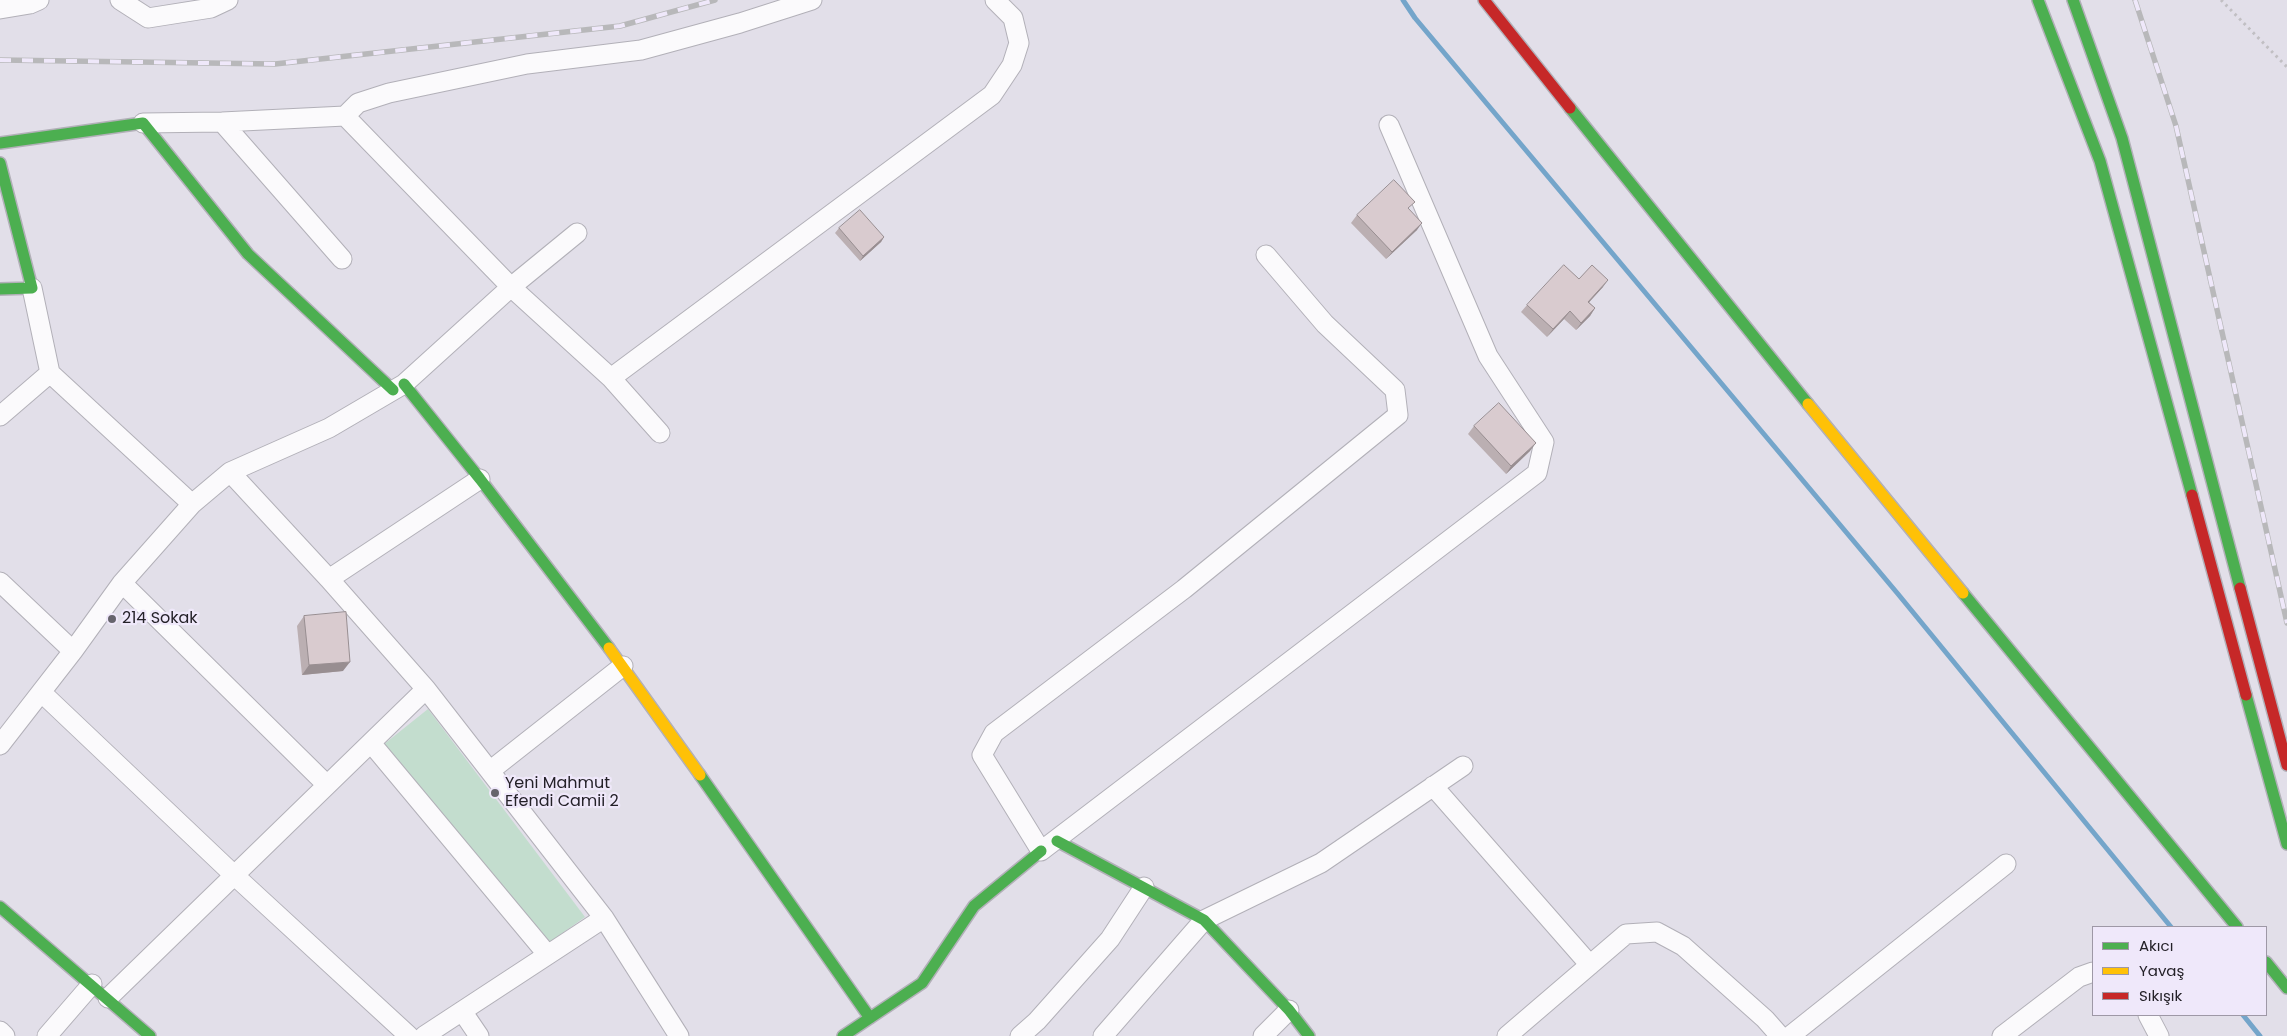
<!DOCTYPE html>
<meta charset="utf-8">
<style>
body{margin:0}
#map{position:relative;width:2287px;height:1036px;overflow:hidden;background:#e2dfe9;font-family:Poppins,sans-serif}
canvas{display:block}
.legend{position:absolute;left:2092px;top:926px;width:175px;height:90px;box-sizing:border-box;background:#efe8fa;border:1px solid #9e98a6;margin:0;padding:6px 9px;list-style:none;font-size:15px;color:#242128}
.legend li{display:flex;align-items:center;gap:10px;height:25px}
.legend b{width:25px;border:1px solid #9e98a6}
</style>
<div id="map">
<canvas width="2287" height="1036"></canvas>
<ul class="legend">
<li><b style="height:6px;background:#4caf50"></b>Akıcı</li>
<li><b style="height:6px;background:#ffc107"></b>Yavaş</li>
<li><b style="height:6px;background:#c62828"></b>Sıkışık</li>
</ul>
</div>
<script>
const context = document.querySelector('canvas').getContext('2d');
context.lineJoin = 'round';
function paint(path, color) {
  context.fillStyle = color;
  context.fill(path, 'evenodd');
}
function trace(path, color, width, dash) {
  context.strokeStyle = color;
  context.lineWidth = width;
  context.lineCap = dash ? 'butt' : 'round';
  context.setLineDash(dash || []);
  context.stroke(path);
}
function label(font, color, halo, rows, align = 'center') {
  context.font = font + ' Poppins,sans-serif';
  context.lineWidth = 4.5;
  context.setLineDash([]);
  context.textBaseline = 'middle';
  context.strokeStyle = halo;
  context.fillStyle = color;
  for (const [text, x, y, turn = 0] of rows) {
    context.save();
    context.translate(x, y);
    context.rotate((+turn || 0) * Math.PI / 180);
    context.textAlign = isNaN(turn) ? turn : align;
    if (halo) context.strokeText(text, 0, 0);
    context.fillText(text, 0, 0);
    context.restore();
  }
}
const green = new Path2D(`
 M428 709 585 917 550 942 383 745Z`);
const stream = new Path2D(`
 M1403 0 1415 18 1898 594 2171 927
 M2243 1015 2260 1036`);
const path = new Path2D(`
 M2221 0 2287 67`);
const street = new Path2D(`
 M120 0 148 18 211 8 228 0
 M0 9 30 4 39 0
 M345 116 358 103 389 93 527 64 641 50 740 23 812 0
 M222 122 342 259
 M143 123 222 122 345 116 511 287 611 378 660 433
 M1266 255 1325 324 1395 390 1398 415 1184 589 994 733 982 755 1041 851 1537 473 1544 442 1488 356 1389 125
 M32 288 50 373 192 504
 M611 378 992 95 1012 65 1019 43 1013 18 995 0
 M0 416 50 373
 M230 472 329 579 426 689 604 918 679 1036
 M329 579 480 479
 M0 582 73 651
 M122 583 327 785
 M41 692 234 875 409 1036
 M371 743 547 954
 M0 745 73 651 122 583 192 504 230 472 329 428 404 384 511 287 577 233
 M491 770 623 666
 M1433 786 1590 965
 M108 998 426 689
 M462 1011 479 1036
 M2148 1015 2159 1036
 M0 1031 5 1036
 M47 1036 92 984
 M424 1036 604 918
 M1020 1036 1037 1021 1110 939 1144 887
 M1103 1036 1204 920 1321 863 1463 766
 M1263 1036 1289 1010
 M1507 1036 1626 934 1657 932 1683 946 1765 1019 1780 1036
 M1790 1036 2006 864
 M2002 1036 2079 977 2093 972`);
const fast = new Path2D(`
 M2038 0 2100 161 2192 495
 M2073 0 2122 138 2240 588
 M1570 108 1808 404
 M0 143 143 123 248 254 393 390
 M0 163 32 288 0 289
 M404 384 480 479 609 648
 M1963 593 2237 927
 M2246 695 2287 844
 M700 775 870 1018
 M1057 841 1204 920 1289 1010 1309 1036
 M0 907 150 1036
 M2266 962 2287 988
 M843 1036 922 983 974 906 1041 851`);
const slow = new Path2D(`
 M1808 404 1963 593
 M609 648 700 775`);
const jam = new Path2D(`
 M1484 0 1570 108
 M2192 495 2246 695
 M2240 588 2287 765`);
const rail = new Path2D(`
 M2135 0 2176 126 2287 623
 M0 60 275 64 620 26 715 0`);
const wall = new Path2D(`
 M1409 210 1417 230 1386 259 1351 223 1357 215Z
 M839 228 884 237 881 242 860 261 835 233Z
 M1579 279 1603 287 1589 302 1595 308 1590 316 1576 330 1564 319 1547 337 1521 312 1527 305Z
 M1474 426 1530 451 1506 474 1468 434Z
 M304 616 343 671 302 675 297 626Z`);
const shadedWall = new Path2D(`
 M1422 223 1417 230 1386 259 1392 252Z
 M884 237 881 242 860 261 863 256Z
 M1608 280 1603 287 1583 309 1588 302Z
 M1595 308 1590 316 1576 330 1581 323Z
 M1570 311 1564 319 1547 337 1553 329Z
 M1536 443 1530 451 1506 474 1511 466Z
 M350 662 343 671 302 675 309 665Z`);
const building = new Path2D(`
 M1394 180 1415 202 1408 208 1422 223 1392 252 1357 215Z
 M860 210 884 237 863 256 839 228Z
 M1564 265 1579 279 1592 265 1608 280 1588 302 1595 308 1581 323 1570 311 1553 329 1527 305Z
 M1499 403 1536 443 1511 466 1474 426Z
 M346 612 350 662 309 665 304 616Z`);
const markers = [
 [112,619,5,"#66646c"],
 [495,793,5,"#66646c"]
];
const poiNames = [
 ["214 Sokak",122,619],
 ["Yeni Mahmut",505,784],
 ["Efendi Camii 2",505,802]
];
paint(green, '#c3ddce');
trace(stream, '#74a5ca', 5);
trace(street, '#b2b0b8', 21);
trace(fast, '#b2b0b8', 14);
trace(slow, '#b2b0b8', 14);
trace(jam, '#b2b0b8', 14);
trace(path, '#c1bfc3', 3, [2.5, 4]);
trace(street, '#fbfafc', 19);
trace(fast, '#4caf50', 11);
trace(slow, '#ffc107', 11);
trace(jam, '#c62828', 11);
trace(rail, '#b8b8ba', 5.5);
trace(rail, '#efe8fa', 4, [11]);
paint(wall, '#bbafb2');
paint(shadedWall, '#988e91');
paint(building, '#d9cbcf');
trace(building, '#988e91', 1);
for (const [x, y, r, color] of markers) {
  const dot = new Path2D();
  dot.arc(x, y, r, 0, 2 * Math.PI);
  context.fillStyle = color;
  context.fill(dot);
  trace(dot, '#efe8fa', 2);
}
label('16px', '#242128', '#efe8fa', poiNames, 'left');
</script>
